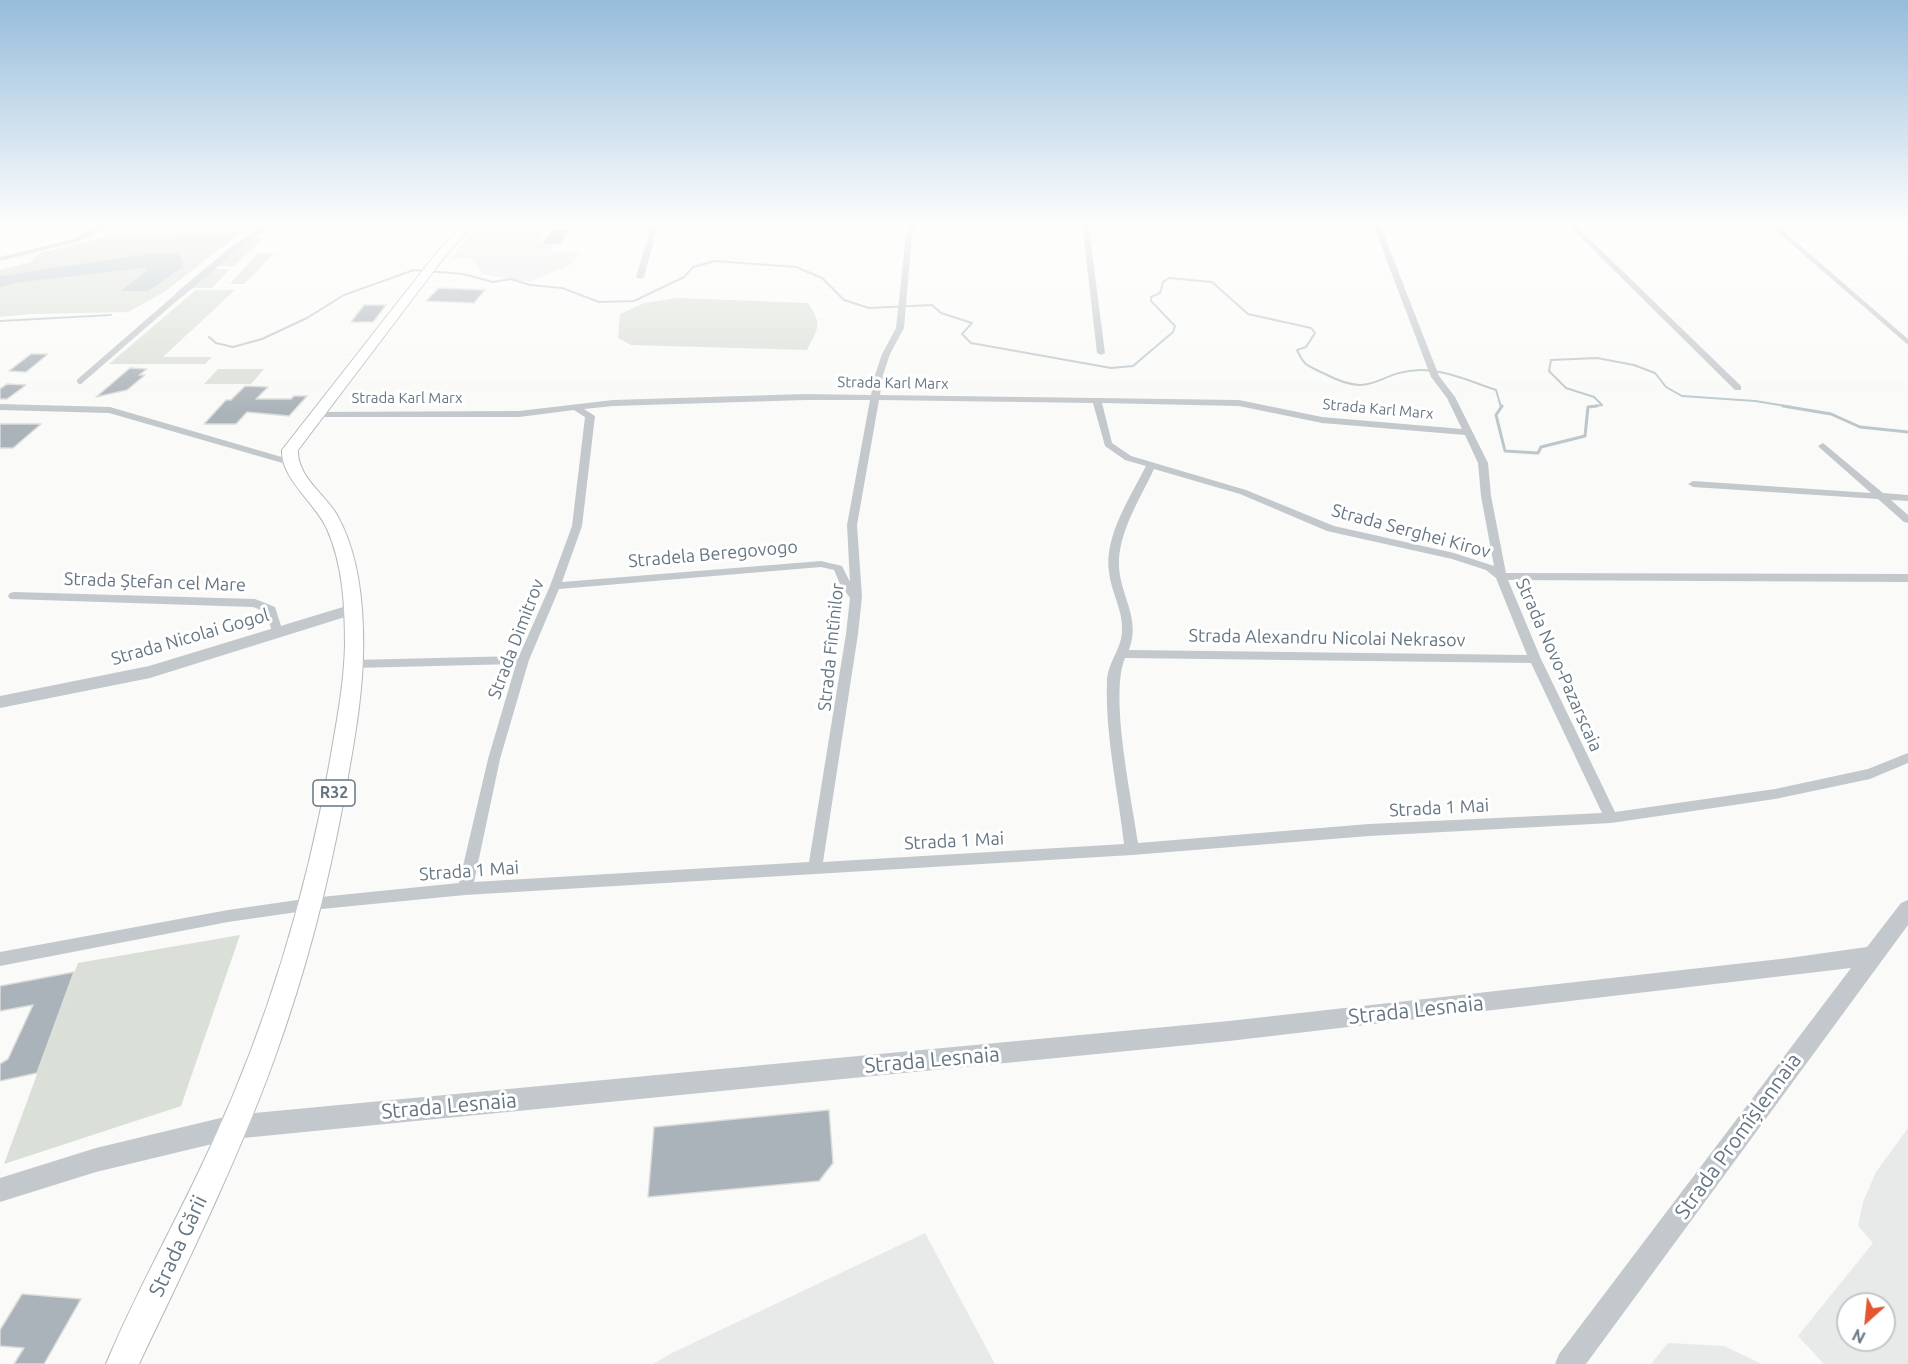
<!DOCTYPE html>
<meta charset="utf-8">
<style>
body{margin:0}
#map{position:relative;width:1908px;height:1364px;overflow:hidden;background:#fafaf8;font-family:Ubuntu,sans-serif}
canvas{display:block}
.north{position:absolute;left:1836px;top:1292px;width:60px;height:60px;box-sizing:border-box;background:#fff;border:2px solid #c1c8cd;border-radius:50%;rotate:207deg;font-size:16px;font-weight:700;line-height:24px;text-align:center;color:#657683}
.north::after{content:'';display:block;margin:auto;width:21px;height:27px;background:#e4572e;clip-path:polygon(50% 0,100% 100%,50% 72%,0 100%)}
</style>
<div id="map">
<canvas width="1908" height="1364"></canvas>
<div class="north">N</div>
</div>
<script>
const context = document.querySelector('canvas').getContext('2d');
context.lineJoin = 'round';
function paint(path, color) {
  context.fillStyle = color;
  context.fill(path, 'evenodd');
}
function trace(path, color, width, dash) {
  context.strokeStyle = color;
  context.lineWidth = width;
  context.lineCap = dash ? 'butt' : 'round';
  context.setLineDash(dash || []);
  context.stroke(path);
}
function label(font, color, halo, rows, align = 'center') {
  context.font = font + ' Ubuntu,sans-serif';
  context.lineWidth = 6;
  context.setLineDash([]);
  context.textBaseline = 'middle';
  context.strokeStyle = halo;
  context.fillStyle = color;
  for (const [text, x, y, turn = 0] of rows) {
    context.save();
    context.translate(x, y);
    context.rotate((+turn || 0) * Math.PI / 180);
    context.textAlign = isNaN(turn) ? turn : align;
    if (halo) context.strokeText(text, 0, 0);
    context.fillText(text, 0, 0);
    context.restore();
  }
}
const built = new Path2D(`
 M475 229 547 230 536 242 555 244 550 251 580 252 572 264 529 282 482 274 472 259H450Z
 M1908 1128V1364H1824L1798 1336 1873 1243 1858 1226 1863 1202 1876 1172ZM1848 1304H1884V1340H1848Z
 M925 1233 995 1364H653L672 1353Z
 M1668 1343 1724 1346 1762 1364H1651Z`);
const green = new Path2D(`
 M243 231 164 292 128 312 30 314 0 317V270L31 262 39 253 110 236Z
 M252 239H262L234 266H217Z
 M258 253H274L244 284H230Z
 M214 269H230L212 288H190Z
 M196 290H235L163 357H212L205 364H109Z
 M678 298 808 303C823 325 818 328 807 350L631 345 618 338 620 314 644 303Z
 M218 369H264L251 384H204Z
 M240 935 181 1106 4 1164 78 963Z`);
const water = new Path2D(`
 M148 254H178L183 261V267L148 291H121L147 270 143 268 14 283 0 287V276Z`);
const streamFar1 = new Path2D(`
 M0 321 111 315
 M209 337 216 343 233 347 262 339 307 318 344 295 414 270 463 274 493 282 511 279 530 285 562 288 599 302 634 301 684 277 693 267 715 261 796 267 822 278 844 300 869 308 932 305 941 313 972 323 962 334 971 343 1111 368 1133 366 1173 332 1175 326 1151 301V297L1160 293 1163 282 1169 278 1212 282 1248 314 1311 328 1315 333 1306 347 1297 350C1305 367 1307 365 1323 373 1377 401 1374 371 1420 370 1446 370 1472 382 1496 390L1501 407
 M1588 407 1602 405 1594 397 1566 388 1549 371 1551 360 1597 358 1634 365 1655 373 1666 387 1682 396 1755 401 1792 407`);
const stream = new Path2D(`
 M1502 406 1496 415 1505 451 1538 453 1541 447 1585 436 1588 407 1597 406
 M1783 406 1831 414 1860 427 1908 432`);
const building = new Path2D(`
 M552 229H570L560 244H542Z
 M439 288 485 290 474 303 426 301Z
 M364 305H386L373 322H351Z
 M31 354H48L26 372 9 371Z
 M130 368 147 369 139 375H145L127 390 96 397Z
 M7 384 26 385 7 399H0V389Z
 M245 386 268 387 256 399H291L294 396H307L289 416 247 412 236 424H204L226 400H231Z
 M0 424H41L13 448H0Z
 M74 972 37 1073 0 1081V1064L8 1059 33 1005 0 1011V986Z
 M829 1110 833 1163 819 1181 648 1197 654 1127Z
 M22 1294 81 1299 44 1364H14L24 1348 0 1346V1330Z`);
const pedestrian = new Path2D(`
 M80 381 179 295`);
const minor = new Path2D(`
 M108 222H117L77 242 0 261V257L73 239Z
 M267 222H275L234 253 182 297H176V293L228 249Z
 M652 222H659L644 277 640 279 636 277Z
 M912 222H919L912 234 904 328 890 354 883 375 880 395 1239 400 1322 417 1462 429 1447 398 1431 377 1372 222H1379L1439 376 1455 397 1488 463 1491 496 1506 573 1908 574V582L1508 580 1541 659 1615 812 1775 789 1868 769 1908 753V763L1870 779 1775 799 1611 823 1369 836 1132 855 465 895 311 910 228 922 0 966V952L228 910 311 898 459 883 488 759 516 664 354 668 348 664 354 660 519 656 550 586 572 526 585 417 574 410 519 417H316L312 414 313 412 519 411 613 400 806 394 871 395 875 375 882 354 896 328 906 234ZM806 400H870L847 525 850 582 842 566 821 561 562 582 582 526 595 416 584 409 613 406ZM879 400 1093 403 1105 446 1125 460 1146 466C1130 498 1104 536 1109 572 1111 592 1123 610 1122 630 1122 649 1108 661 1107 681 1105 735 1118 790 1124 844L823 862 858 634 862 597 857 525ZM1102 403 1239 406 1322 423 1465 435 1478 463 1481 496 1494 566 1454 553 1334 526 1246 490 1131 456 1112 443ZM1154 469 1240 494 1327 531 1452 559 1486 570 1496 578 1527 655 1129 650C1142 616 1117 593 1119 559 1121 528 1141 497 1154 469ZM821 567 834 570 840 584 850 598 846 634 809 862 474 882 500 759 529 660 559 589ZM1125 658 1531 663 1602 813 1369 824 1138 843C1132 799 1109 696 1125 658Z
 M1082 222H1088L1105 353 1101 355 1097 353Z
 M1565 222H1572L1741 386V390H1735Z
 M1766 222H1773L1908 339V345Z
 M0 404 110 407 292 460 294 462 289 465 286 464 109 413 0 410Z
 M1823 443 1883 493 1908 495V501L1891 500 1908 515V523L1904 522 1878 499 1693 487 1688 484 1693 481 1871 493 1820 448 1818 446Z
 M14 592 255 599 275 607 283 632 281 635H273L266 612 253 607 10 599 8 596 10 593Z`);
const tertiary = new Path2D(`
 M0 222H99L95 225 0 227Z
 M546 222H1748L1744 225H550Z
 M353 604 361 609 358 613 150 678 0 708V696L149 666Z
 M1908 900V925L1586 1364H1555L1559 1354 1851 968 1229 1041 233 1139 96 1172 0 1202V1178L96 1148 233 1115 1229 1021 1789 958 1867 947 1901 903Z`);
const primary = new Path2D(`
 M464 222H475L442 260 298 450C297 477 325 494 337 515 356 549 362 590 363 629 365 684 355 738 345 793 329 882 306 971 275 1057 237 1162 187 1263 139 1364H106C138 1287 180 1215 214 1139 268 1021 306 894 329 766 336 725 344 686 345 645 345 606 343 565 327 529 316 503 281 480 282 450L434 256Z`);
const farStreetnames = [
 ["Strada Karl Marx",893,383,1],
 ["Strada Karl Marx",407,398],
 ["Strada Karl Marx",1378,409,5]
];
const shields = [
 [334,793,42]
];
const shieldNames = [
 ["R32",334,793]
];
const streetNames = [
 ["Strada Serghei Kirov",1411,531,15],
 ["Stradela Beregovogo",713,554,-5],
 ["Strada Ștefan cel Mare",155,582,2],
 ["Strada Nicolai Gogol",190,637,-16],
 ["Strada Alexandru Nicolai Nekrasov",1327,638,1],
 ["Strada Dimitrov",516,639,-69],
 ["Strada Fîntînilor",831,647,-84],
 ["Strada Novo-Pazarscaia",1559,665,66],
 ["Strada 1 Mai",1439,808,-3],
 ["Strada 1 Mai",954,841,-3],
 ["Strada 1 Mai",469,871,-4]
];
const nearStreetnames = [
 ["Strada Lesnaia",1416,1010,-6],
 ["Strada Lesnaia",932,1060,-5],
 ["Strada Lesnaia",449,1106,-5],
 ["Strada Promîșlennaia",1738,1136,-54],
 ["Strada Gării",178,1246,-65]
];
paint(built, '#e8e9e9');
paint(green, '#dadfd7');
paint(water, '#bbc7cb');
trace(streamFar1, '#bbc7cb', 2);
trace(stream, '#bbc7cb', 3);
paint(building, '#aab3b9');
trace(building, '#dcdcda', 1.5);
trace(primary, '#b5babe', 2);
trace(pedestrian, '#c3c8cc', 6);
paint(minor, '#c3c8cc');
paint(tertiary, '#c3c8cc');
paint(primary, '#fff');
const sky = context.createLinearGradient(0, 0, 0, 413);
sky.addColorStop(0, '#96bcdc');
sky.addColorStop(0.54, '#fdfdfc');
sky.addColorStop(1, '#fdfdfc00');
context.fillStyle = sky;
context.fillRect(0, 0, 1908, 413);
label('15px', '#657683', '#fff', farStreetnames);
for (const [x, y, w] of shields) {
  const box = new Path2D();
  box.roundRect(x - w / 2, y - 13, w, 26, 4.5);
  context.fillStyle = '#fff';
  context.fill(box);
  trace(box, '#657683', 1.5);
}
label('bold 16px', '#657683', null, shieldNames);
label('18px', '#657683', '#fff', streetNames);
label('21px', '#657683', '#fff', nearStreetnames);
</script>
